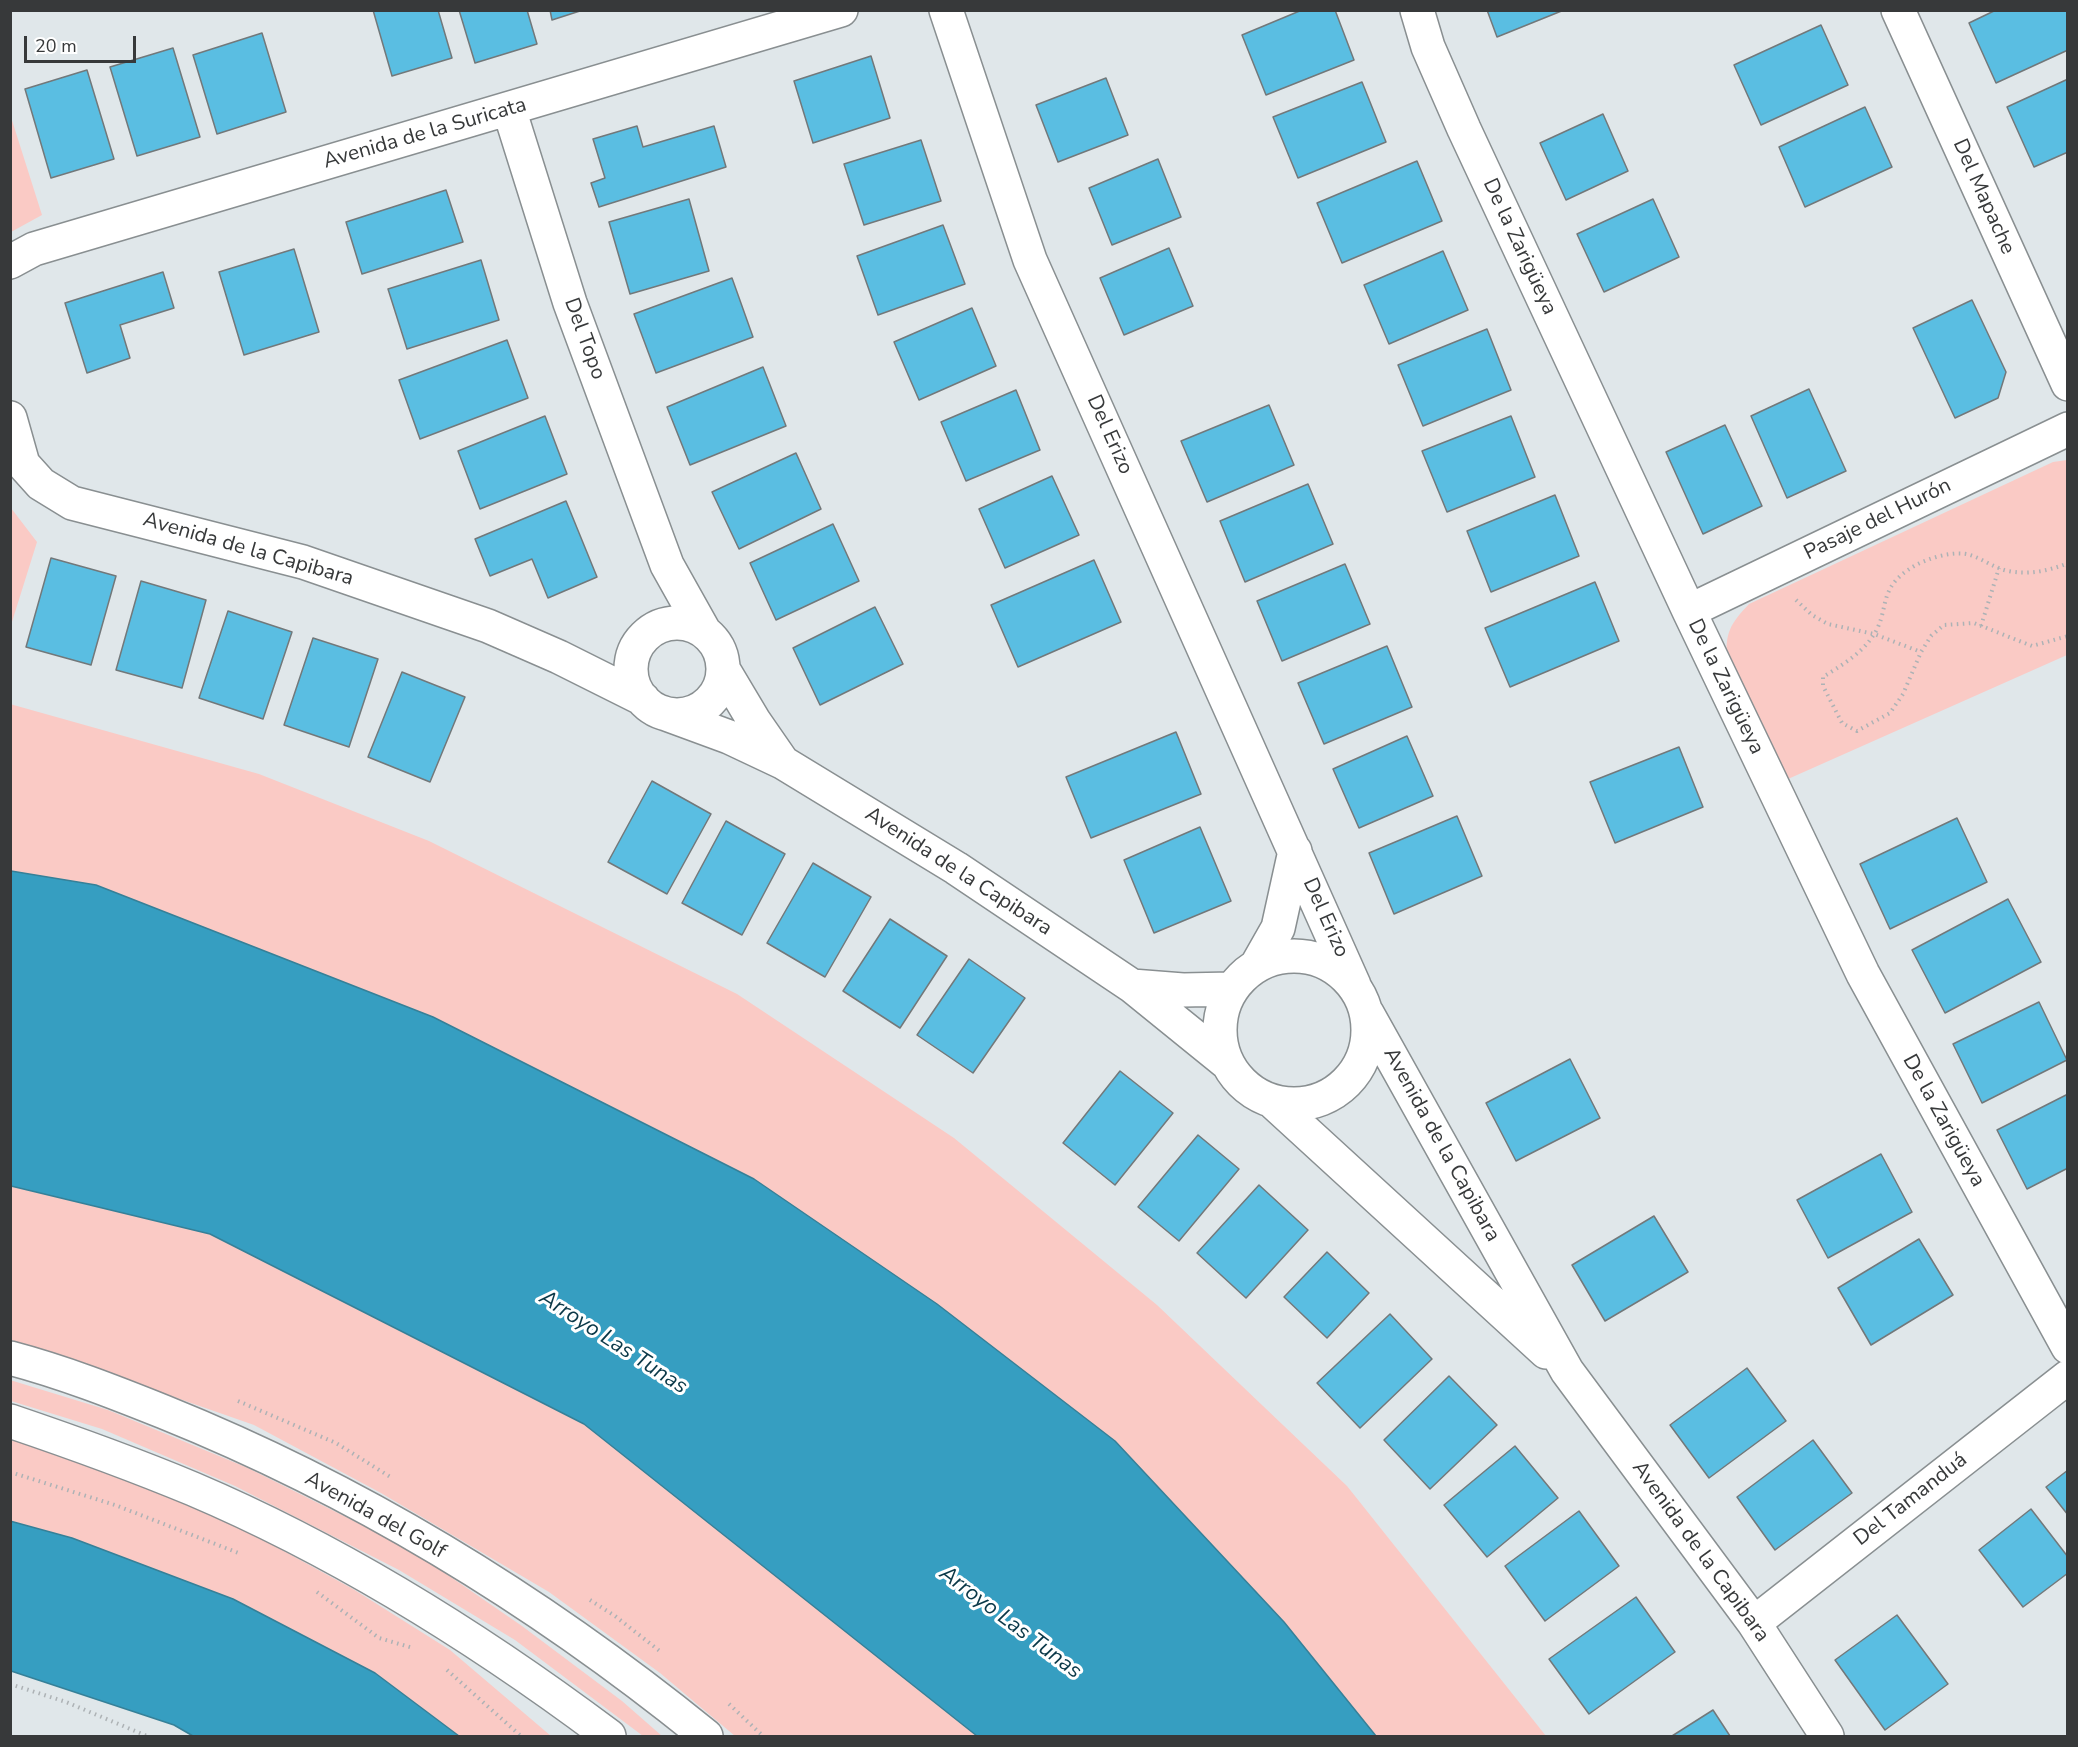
<!DOCTYPE html>
<meta charset="utf-8">
<style>
body{margin:0}
#map{position:relative;width:2078px;height:1747px;overflow:hidden;background:#e0e7ea;font-family:"Nunito Sans",sans-serif}
canvas{display:block}
.frame{position:absolute;inset:0;border:12px solid #37393a;pointer-events:none}
.scale{position:absolute;left:24px;top:36px;width:112px;height:27px;box-sizing:border-box;border:3px solid #37393a;border-top:0;padding-left:8px;font-size:18px;line-height:21px;white-space:nowrap;color:#37393a;-webkit-text-stroke:4px #fff;paint-order:stroke}
</style>
<div id="map">
<canvas width="2078" height="1747"></canvas>
<div class="frame"></div>
<div class="scale">20 m</div>
</div>
<script>
const context = document.querySelector('canvas').getContext('2d');
context.lineJoin = 'round';
function paint(path, color) {
  context.fillStyle = color;
  context.fill(path, 'evenodd');
}
function trace(path, color, width, dash) {
  context.strokeStyle = color;
  context.lineWidth = width;
  context.lineCap = dash ? 'butt' : 'round';
  context.setLineDash(dash || []);
  context.stroke(path);
}
function label(font, color, halo, rows, align = 'center') {
  context.font = font + ' "Nunito Sans",sans-serif';
  context.lineWidth = 6;
  context.setLineDash([]);
  context.textBaseline = 'middle';
  context.strokeStyle = halo;
  context.fillStyle = color;
  for (const [text, x, y, turn = 0] of rows) {
    context.save();
    context.translate(x, y);
    context.rotate((+turn || 0) * Math.PI / 180);
    context.textAlign = isNaN(turn) ? turn : align;
    if (halo) context.strokeText(text, 0, 0);
    context.fillText(text, 0, 0);
    context.restore();
  }
}
const green = new Path2D(`
 M10 114 42 215 11 232H10Z
 M2067 460V655L1788 779 1727 660C1725 633 1730 624 1749 604L2053 462Z
 M11 508 37 542 11 625Z
 M10 704 259 774 429 841 737 994 954 1138 1157 1305 1347 1486 1546 1736H1376L1284 1622 1115 1441 937 1304 754 1179 433 1017 96 885 11 871Z
 M10 1186 210 1234 585 1424 977 1736H735L660 1673 549 1592 381 1493 254 1425 11 1340Z
 M10 1380 108 1410 248 1468 410 1549 522 1626 622 1701 662 1736H643L515 1640 399 1570 235 1486 102 1429 11 1401Z
 M10 1439 126 1478 253 1534 353 1589 450 1650 551 1736H459L375 1673 233 1599 72 1538 11 1521Z`);
const water = new Path2D(`
 M11 871 96 885 433 1017 754 1179 937 1304 1115 1441 1284 1622 1376 1736H977L584 1424 210 1234 11 1186Z
 M10 1521 72 1538 233 1599 375 1673 459 1736H193L174 1725 11 1671Z`);
const building = new Path2D(`
 M373 10H438L452 58 392 76Z
 M459 10H527L537 44 475 63Z
 M550 10H583L552 20Z
 M1302 10H1335L1354 60 1266 95 1242 35Z
 M1487 10H1564L1497 37Z
 M1996 10H2068V50L1996 83 1969 23Z
 M1821 25 1848 85 1761 125 1734 65Z
 M262 33 286 112 217 134 193 55Z
 M173 48 200 137 137 156 110 67Z
 M871 56 890 118 813 143 794 81Z
 M87 70 114 159 51 178 25 89Z
 M1106 78 1128 135 1058 162 1036 105Z
 M2068 79V152L2034 167 2007 107Z
 M1362 82 1386 142 1298 178 1273 117Z
 M1865 107 1892 167 1805 207 1779 147Z
 M1603 114 1628 171 1566 200 1540 143Z
 M637 126 643 147 714 126 726 167 599 207 591 183 605 178 593 139Z
 M921 140 941 201 864 225 844 164Z
 M1158 159 1181 217 1112 245 1089 188Z
 M1417 161 1442 221 1342 263 1317 203Z
 M446 190 463 242 362 274 346 222Z
 M689 199 709 271 630 294 609 222Z
 M1653 199 1679 257 1604 292 1577 234Z
 M943 225 965 284 878 315 857 256Z
 M1169 248 1193 306 1124 335 1100 278Z
 M294 249 319 332 244 355 219 272Z
 M1443 251 1468 310 1389 344 1364 285Z
 M481 260 499 320 407 349 388 289Z
 M163 272 174 308 120 325 130 358 87 373 65 303Z
 M732 278 753 337 656 373 634 314Z
 M1972 300 2006 372 1998 398 1955 418 1913 328Z
 M972 308 996 366 919 400 894 342Z
 M1487 329 1511 390 1423 426 1398 365Z
 M507 340 528 398 420 439 399 380Z
 M763 367 786 426 690 465 667 407Z
 M1809 389 1846 471 1787 498 1751 416Z
 M1016 390 1040 450 966 481 941 422Z
 M1269 405 1294 465 1207 502 1181 441Z
 M545 416 567 474 480 509 458 451Z
 M1511 416 1535 477 1447 512 1422 451Z
 M1725 425 1762 506 1703 534 1666 452Z
 M796 453 821 509 739 549 712 492Z
 M1052 476 1079 535 1005 568 979 509Z
 M1308 484 1333 544 1245 582 1220 521Z
 M1555 495 1579 556 1491 592 1467 531Z
 M566 501 597 577 548 598 532 559 490 576 475 539Z
 M833 524 859 581 776 620 750 563Z
 M51 558 116 576 91 665 26 647Z
 M1094 560 1121 622 1018 667 991 605Z
 M1345 564 1370 624 1282 661 1257 601Z
 M141 581 206 600 182 688 116 670Z
 M1595 582 1619 641 1510 687 1485 628Z
 M875 607 903 664 820 705 793 648Z
 M228 611 292 632 263 719 199 698Z
 M313 638 378 659 349 747 284 725Z
 M1387 646 1412 707 1324 744 1298 683Z
 M402 672 465 697 430 782 368 757Z
 M1176 732 1201 794 1091 838 1066 777Z
 M1407 736 1433 796 1359 828 1333 769Z
 M1679 747 1703 807 1615 843 1590 782Z
 M652 781 711 814 667 894 608 862Z
 M1457 816 1482 876 1394 914 1369 853Z
 M1957 818 1987 882 1890 929 1860 864Z
 M726 821 785 854 742 935 682 903Z
 M1200 827 1231 901 1154 933 1124 860Z
 M813 863 871 897 825 977 767 943Z
 M2008 899 2041 962 1945 1013 1912 950Z
 M890 919 947 956 900 1028 843 991Z
 M969 959 1025 998 973 1073 917 1035Z
 M2039 1002 2067 1060 1982 1103 1953 1044Z
 M1570 1059 1600 1118 1516 1161 1486 1103Z
 M1120 1071 1173 1113 1115 1185 1063 1143Z
 M2068 1094V1168L2027 1189 1997 1130Z
 M1198 1135 1239 1169 1179 1241 1138 1207Z
 M1881 1154 1912 1212 1828 1258 1797 1200Z
 M1259 1185 1308 1230 1246 1298 1197 1253Z
 M1654 1216 1688 1272 1605 1321 1572 1265Z
 M1919 1239 1953 1295 1871 1345 1838 1288Z
 M1327 1252 1369 1293 1327 1338 1284 1297Z
 M1390 1314 1432 1359 1360 1428 1317 1383Z
 M1747 1368 1786 1421 1709 1478 1670 1425Z
 M1449 1376 1497 1425 1430 1489 1384 1440Z
 M1813 1440 1852 1493 1775 1550 1737 1497Z
 M1515 1446 1558 1498 1487 1557 1444 1505Z
 M2068 1470V1515L2046 1487Z
 M2031 1509 2068 1557V1573L2023 1607 1979 1550Z
 M1579 1511 1619 1566 1545 1621 1505 1566Z
 M1636 1597 1675 1652 1589 1714 1549 1659Z
 M1897 1615 1948 1684 1885 1730 1835 1660Z
 M1713 1710 1730 1736H1672Z`);
const path = new Path2D(`
 M2068 567 2066 564C2047 571 2029 575 2008 571 1994 568 1983 559 1970 555 1955 550 1929 558 1916 565 1873 589 1893 611 1870 640 1859 655 1839 667 1823 677V686L1842 723 1857 731 1890 713 1903 694 1921 652 1931 636 1944 625 1974 623 2032 646 2068 636
 M1796 600 1812 615 1828 624 1874 634 1921 652
 M1981 626 1999 568
 M238 1401 336 1443 392 1478
 M10 1472 115 1505 241 1554
 M317 1592 379 1638 413 1648
 M590 1600 615 1616 661 1652
 M447 1670 521 1736
 M10 1684 66 1702 147 1736
 M729 1704 763 1736`);
const minor = new Path2D(`
 M946 10 1030 260 1354 985
 M1417 10 1428 47 1464 129 1689 611 1863 974 2068 1347
 M1898 10 2068 384
 M509 109 570 303 667 565 704 631
 M10 262 34 249 841 10
 M10 418 23 464 41 484 72 503 303 562 488 626 559 657 643 699
 M1689 611 2068 429
 M631 669a46 46 0 1 1 92 0a46 46 0 1 1-92 0Z
 M723 669 754 721 781 760
 M661 712 729 737 782 762 956 868 1132 986 1227 1063
 M1220 1030a74 74 0 1 1 148 0a74 74 0 1 1-148 0Z
 M1257 965 1278 928 1295 851
 M1132 986 1183 990 1232 989
 M1367 1013 1567 1371 1754 1623 1827 1736
 M1273 1102 1546 1352
 M10 1358C63 1372 114 1392 164 1412 360 1491 542 1603 706 1736
 M10 1421C72 1442 133 1464 193 1489 341 1552 481 1640 609 1736
 M1754 1623 2068 1377`);
const streetNames = [
 ["Avenida de la Suricata",425,134,-16],
 ["Del Mapache",1983,197,66],
 ["De la Zarigüeya",1519,247,65],
 ["Del Topo",584,339,70],
 ["Del Erizo",1109,435,66],
 ["Pasaje del Hurón",1878,520,-26],
 ["Avenida de la Capibara",248,550,16],
 ["De la Zarigüeya",1725,687,64],
 ["Avenida de la Capibara",958,872,33],
 ["Del Erizo",1325,918,66],
 ["De la Zarigüeya",1943,1121,61],
 ["Avenida de la Capibara",1441,1145,61],
 ["Del Tamanduá",1911,1500,-38],
 ["Avenida del Golf",375,1516,29],
 ["Avenida de la Capibara",1700,1552,54]
];
const waterNames = [
 ["Arroyo Las Tunas",613,1343,33],
 ["Arroyo Las Tunas",1010,1623,37]
];
paint(green, '#facac5');
paint(water, '#369ec1');
trace(water, '#368098', 1.5);
paint(building, '#5abee2');
trace(building, '#72787a', 1.5);
trace(minor, '#898f91', 36);
trace(path, '#adb2b5', 4, [1.5, 4.5]);
trace(minor, '#fff', 33);
label('21px', '#37393a', '#fff', streetNames);
label('italic 22px', '#0a3848', '#fff', waterNames);
</script>
